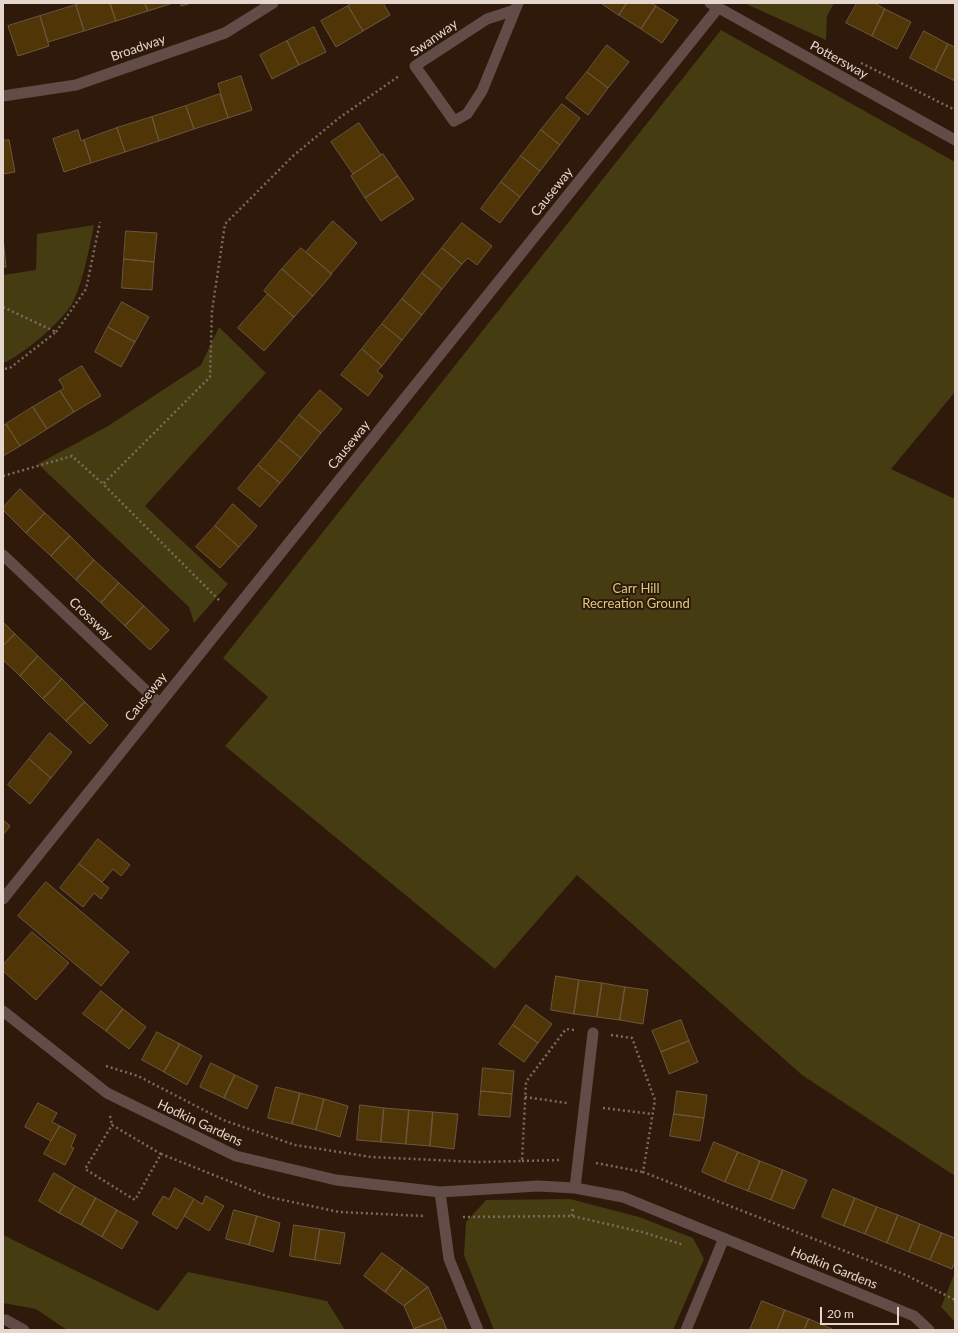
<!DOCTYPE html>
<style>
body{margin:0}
#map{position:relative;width:958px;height:1333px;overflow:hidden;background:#2f190b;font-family:Lato,sans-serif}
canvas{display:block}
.frame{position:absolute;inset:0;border:4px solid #e6d7ce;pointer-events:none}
.scale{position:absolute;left:820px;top:1307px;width:79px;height:18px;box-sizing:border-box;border:2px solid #e6d7ce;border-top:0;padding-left:5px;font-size:12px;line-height:14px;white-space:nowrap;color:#e6d7ce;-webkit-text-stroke:3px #2f190b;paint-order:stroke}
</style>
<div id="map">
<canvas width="958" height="1333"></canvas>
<div class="frame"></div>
<div class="scale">20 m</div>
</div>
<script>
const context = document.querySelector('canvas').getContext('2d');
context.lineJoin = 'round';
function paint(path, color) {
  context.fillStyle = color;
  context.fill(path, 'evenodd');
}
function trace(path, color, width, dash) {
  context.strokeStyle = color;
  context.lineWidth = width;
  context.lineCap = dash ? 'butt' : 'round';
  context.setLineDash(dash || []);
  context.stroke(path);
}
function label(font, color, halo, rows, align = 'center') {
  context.font = font + ' Lato,sans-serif';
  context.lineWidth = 4;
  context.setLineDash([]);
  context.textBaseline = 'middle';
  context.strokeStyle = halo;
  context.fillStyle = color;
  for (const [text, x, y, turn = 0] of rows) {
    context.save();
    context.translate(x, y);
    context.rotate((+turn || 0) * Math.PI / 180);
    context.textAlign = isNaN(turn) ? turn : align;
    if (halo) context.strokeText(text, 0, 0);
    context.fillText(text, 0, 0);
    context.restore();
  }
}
const green = new Path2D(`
 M744 3H834L827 16 826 40Z
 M721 30 955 162V392L891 469 955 499V1176L802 1075 577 875 495 969 225 746 268 697 223 658Z
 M94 225C89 249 83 283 72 304 61 322 22 356 3 363V275L36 270 37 234Z
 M219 327 266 373 145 506 228 584 194 623 189 607 38 464 108 426 201 365Z
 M570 1199 639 1217 693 1238 704 1259 673 1330H494L464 1255 466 1222 486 1200Z
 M3 1235 158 1311 188 1272 327 1301 345 1330H67L36 1309 3 1303Z
 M955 1272V1322L941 1307Z`);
const building = new Path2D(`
 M82 3H110L116 21 84 31 76 5Z
 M110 3H145L148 11 116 21Z
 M145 3H173L148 11Z
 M180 3H191L182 6Z
 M352 3H383L390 15 363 31 348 6Z
 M601 3H627L619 15Z
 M627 3H651L656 6 641 29 619 15Z
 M857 3H874L885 9 872 36 846 23Z
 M76 5 84 31 48 42 40 16Z
 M348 6 363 31 336 47 321 21Z
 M656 6 678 20 662 43 641 29Z
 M885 9 911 22 897 49 872 36Z
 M40 16 49 46 18 56 8 26Z
 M314 27 326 52 299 65 287 41Z
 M924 31 948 44 935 71 910 58Z
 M287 41 299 65 272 79 260 55Z
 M948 44 955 47V81L935 71Z
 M607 45 629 62 608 88 587 72Z
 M587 72 608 88 588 115 566 98Z
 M241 76 252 110 228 118 218 84Z
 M220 94 228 118 194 129 186 106Z
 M562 104 580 118 560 145 541 130Z
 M186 106 194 129 159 141 152 117Z
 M152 117 159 141 125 152 117 128Z
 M359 123 381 155 353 174 331 142Z
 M117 128 125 152 91 163 84 140Z
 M78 130 81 141 84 140 91 163 64 172 53 139Z
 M541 130 560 145 540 171 521 156Z
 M9 140 15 172 3 174V141Z
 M383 154 398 176 365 198 351 176Z
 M521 156 540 171 520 197 501 182Z
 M398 176 414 199 381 221 365 198Z
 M501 182 520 197 500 223 481 209Z
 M333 221 357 243 331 274 306 252Z
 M462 223 492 246 477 265 468 258 462 264 442 248Z
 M126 231 157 233 154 262 124 259Z
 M3 237 6 267H3Z
 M301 248 332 274 313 296 282 269Z
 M442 248 462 264 442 289 422 273Z
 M124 259 154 262 152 290 122 288Z
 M282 269 313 296 294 317 264 291Z
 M422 273 442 289 422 315 402 299Z
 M268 294 294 317 264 351 238 328Z
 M402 299 422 315 402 340 382 324Z
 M122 302 149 317 135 342 108 327Z
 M382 324 402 340 382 366 362 349Z
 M108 327 135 342 121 367 95 352Z
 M362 349 382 366 377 371 383 376 368 396 341 375Z
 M82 366 101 396 74 412 60 391 64 388 59 380Z
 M320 390 342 409 321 433 299 415Z
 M60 391 74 412 47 429 33 407Z
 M33 407 47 429 20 446 6 424Z
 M299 415 321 433 301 458 279 440Z
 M6 424 20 446 3 456V426Z
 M279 440 301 458 280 483 258 465Z
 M258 465 280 483 260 507 238 489Z
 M20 489 45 513 26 533 3 510V508Z
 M233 504 257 526 239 547 215 526Z
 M45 513 70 536 51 556 26 533Z
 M215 526 239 547 220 568 196 547Z
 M70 536 94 560 76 580 51 556Z
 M94 560 119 583 101 603 76 580Z
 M119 583 144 606 125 626 101 603Z
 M144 606 169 630 150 650 125 626Z
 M3 622 15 634 3 646Z
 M15 634 38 656 20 676 3 660V646Z
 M38 656 62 679 43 699 20 676Z
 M62 679 85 702 66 721 43 699Z
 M85 702 108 725 90 744 66 721Z
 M50 733 72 752 51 778 29 759Z
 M29 759 51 778 30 804 8 785Z
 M3 820 10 826 3 835Z
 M98 839 130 865 121 876 113 869 102 882 79 864Z
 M79 864 109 888 101 899 94 893 83 907 60 888Z
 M46 882 129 952 101 986 18 916Z
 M32 932 69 963 36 1000 3 971V965Z
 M556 976 579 980 574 1014 551 1010Z
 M579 980 602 983 597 1017 574 1014Z
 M602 983 625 987 620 1020 597 1017Z
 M625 987 648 990 643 1024 620 1020Z
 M101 991 123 1009 106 1031 83 1014Z
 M526 1005 552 1024 538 1043 513 1025Z
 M123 1009 146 1027 129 1049 106 1031Z
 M681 1020 689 1041 661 1052 652 1031Z
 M513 1025 538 1043 524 1062 499 1044Z
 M157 1032 180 1044 164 1072 142 1060Z
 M689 1041 698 1062 669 1074 661 1052Z
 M180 1044 202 1056 187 1085 164 1072Z
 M211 1063 235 1075 224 1098 200 1087Z
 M483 1068 514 1071 512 1094 481 1091Z
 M235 1075 258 1086 247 1109 224 1098Z
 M276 1087 300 1093 292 1124 268 1118Z
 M481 1091 512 1094 510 1117 479 1115Z
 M677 1091 707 1095 704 1118 674 1114Z
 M300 1093 324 1099 316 1130 292 1124Z
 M324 1099 348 1106 340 1137 316 1130Z
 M38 1103 57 1113 52 1122 60 1126 51 1141 25 1127Z
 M360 1105 384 1108 381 1142 357 1140Z
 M384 1108 409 1110 406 1144 381 1142Z
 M409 1110 433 1112 430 1146 406 1144Z
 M433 1112 458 1114 454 1149 430 1146Z
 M674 1114 704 1118 700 1141 670 1136Z
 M60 1126 76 1135 71 1147 74 1148 65 1165 44 1154Z
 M714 1142 738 1152 725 1182 702 1172Z
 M738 1152 760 1161 748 1191 725 1182Z
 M760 1161 783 1170 771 1200 748 1191Z
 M783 1170 807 1180 794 1209 771 1200Z
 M54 1173 75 1186 59 1213 39 1201Z
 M75 1186 96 1198 81 1225 59 1213Z
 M175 1188 194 1199 177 1229 152 1214 163 1196 169 1199Z
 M833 1189 855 1198 844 1226 822 1217Z
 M206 1196 224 1206 209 1231 184 1216 194 1199 202 1204Z
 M96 1198 117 1210 102 1237 81 1225Z
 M855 1198 877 1207 865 1234 844 1226Z
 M877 1207 898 1215 887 1243 865 1234Z
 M117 1210 138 1222 122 1249 102 1237Z
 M234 1210 257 1216 249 1245 226 1239Z
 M898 1215 920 1224 909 1252 887 1243Z
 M257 1216 280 1223 273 1252 249 1245Z
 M920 1224 942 1233 930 1260 909 1252Z
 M294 1225 320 1229 315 1260 290 1256Z
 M320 1229 345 1233 340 1264 315 1260Z
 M942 1233 955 1238V1261L952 1269 930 1260Z
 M382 1253 403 1268 385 1292 364 1276Z
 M403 1268 428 1287 404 1306 385 1292Z
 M428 1287 442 1318 414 1329 404 1306Z
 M762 1301 785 1310 777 1330H750Z
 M785 1310 809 1319 804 1330H777Z
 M442 1318 447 1330H414V1329Z
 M809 1319 832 1329V1330H804Z`);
const path = new Path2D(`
 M861 63 955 110
 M3 307 56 332 10 368 3 369
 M56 332 86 289 100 222
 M3 476 72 456 103 484
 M219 600 103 484 210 377 212 311 225 224 294 155 339 118 399 76
 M611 1035 632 1038 655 1100 643 1172 906 1275 955 1300
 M106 1066 138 1076 223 1120 295 1145 371 1157 477 1162 522 1161 526 1082 566 1029 574 1030
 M525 1097 567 1103
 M603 1108 652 1114
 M110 1116 112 1125
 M161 1154 112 1125 85 1169 135 1200 161 1154 269 1197 339 1212 424 1216
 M522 1161 559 1160
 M596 1163 643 1172
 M572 1216 573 1207
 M463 1217 572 1216 642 1232 684 1245`);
const minor = new Path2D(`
 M710 3 955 140
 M515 10 487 19 415 66 454 121 467 114 482 91 518 3
 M3 555 159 703
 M3 899 718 8
 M3 1011 107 1093 236 1156 336 1180 440 1192 538 1186 575 1188 623 1197 914 1316 929 1330
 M575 1188 593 1033
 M440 1192 449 1259 478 1330
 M3 1320H6L24 1330
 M686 1330 724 1238`);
const tertiary = new Path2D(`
 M3 96 76 85 225 33 273 3`);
const streetNames = [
 ["Swanway",434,38,-35],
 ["Broadway",138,48,-19],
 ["Pottersway",839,60,29],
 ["Causeway",552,192,-51],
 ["Causeway",349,445,-51],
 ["Crossway",91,619,44],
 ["Causeway",146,697,-51],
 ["Hodkin Gardens",200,1123,25],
 ["Hodkin Gardens",834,1268,22]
];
const parkNames = [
 ["Carr Hill",636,589],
 ["Recreation Ground",636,604]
];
paint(green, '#453c12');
paint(building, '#503506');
trace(building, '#695840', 1);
trace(path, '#7d6a5f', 2.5, [2, 3]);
trace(minor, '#624c48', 11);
trace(tertiary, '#624c48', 11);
label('13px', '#e6d7ce', '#2f190b', streetNames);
label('13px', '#dccb7e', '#2f190b', parkNames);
</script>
